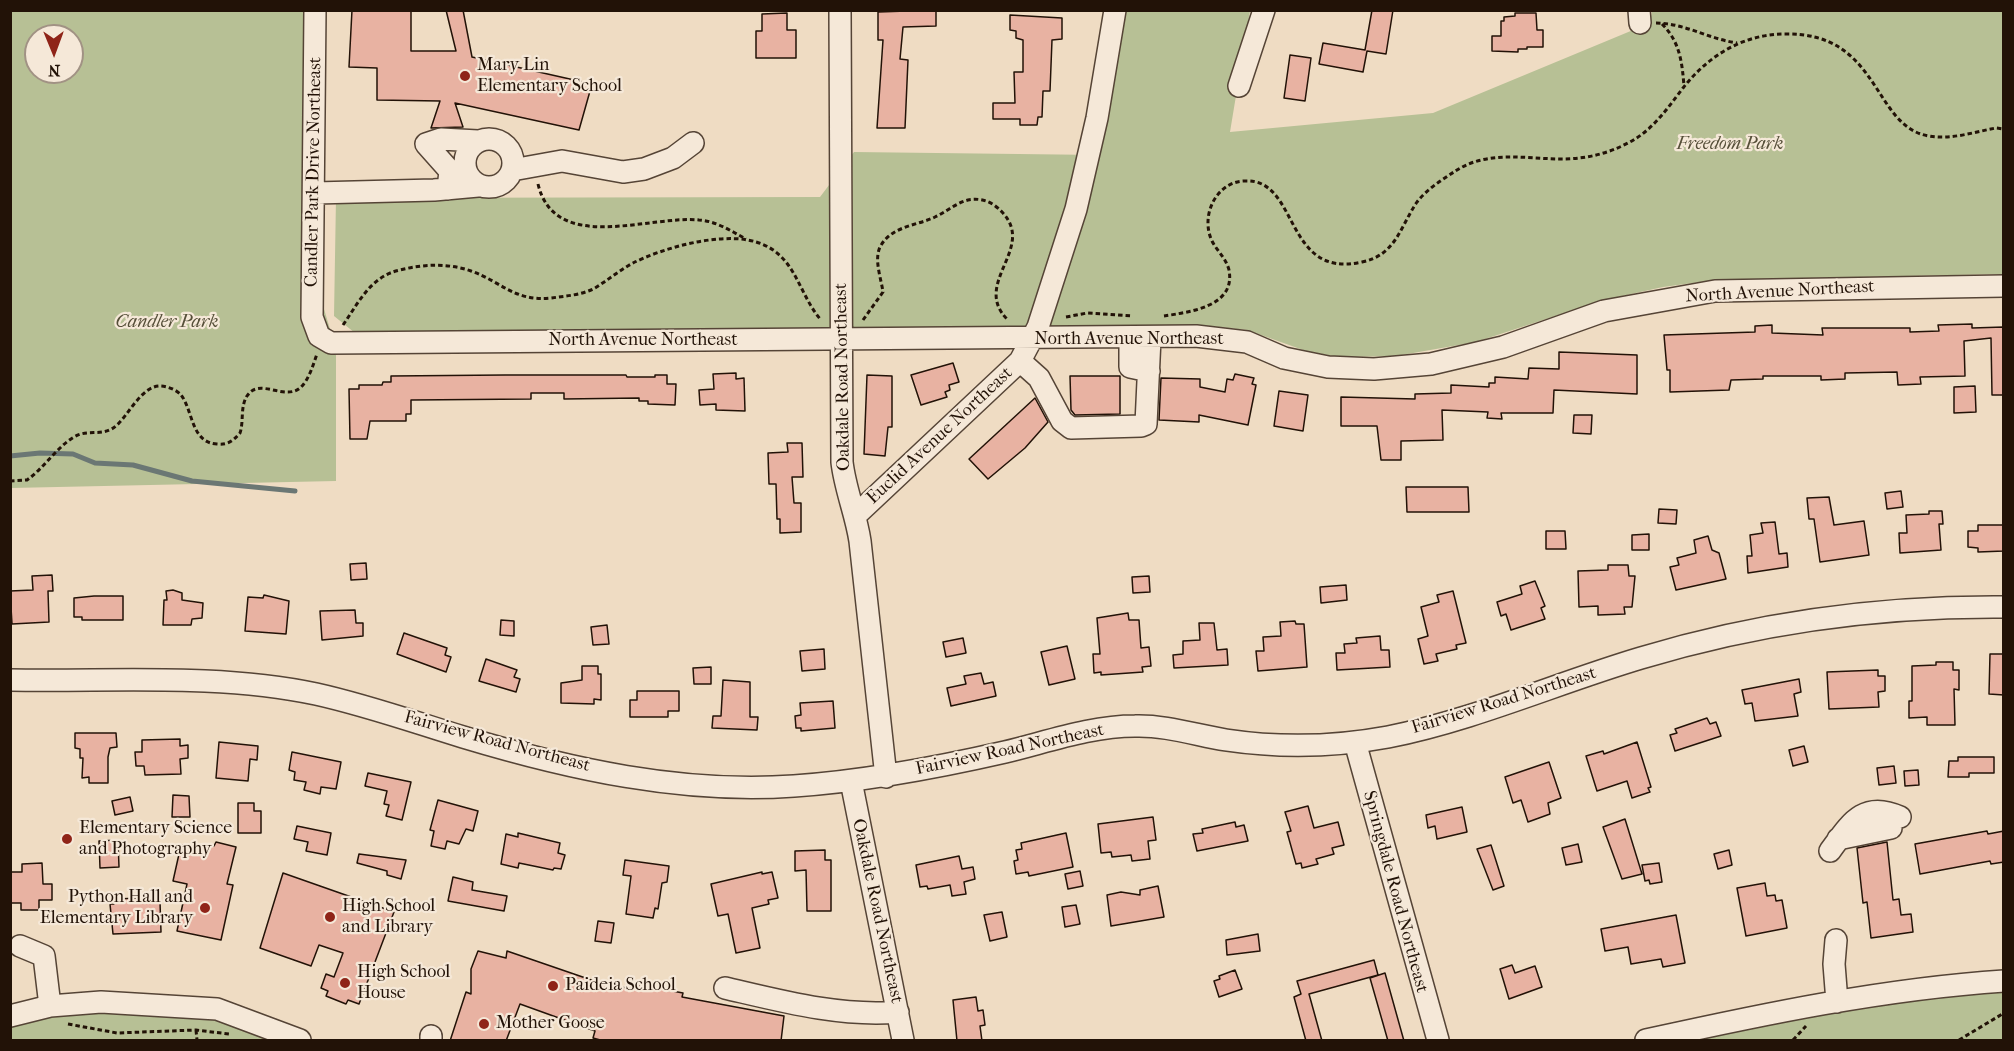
<!DOCTYPE html>
<style>
body{margin:0}
#map{position:relative;width:2014px;height:1051px;overflow:hidden;background:#efdcc3;font-family:"IM FELL French Canon",serif}
canvas{display:block}
.frame{position:absolute;inset:0;border:12px solid #221207;pointer-events:none}
.north{position:absolute;left:24px;top:24px;width:60px;height:60px;box-sizing:border-box;background:#f5e8d8;border:2px solid #a19284;border-radius:50%;rotate:179deg;font-size:16px;font-weight:700;line-height:24px;text-align:center;color:#221207}
.north::after{content:'';display:block;margin:auto;width:21px;height:27px;background:#8f2418;clip-path:polygon(50% 0,100% 100%,50% 72%,0 100%)}
</style>
<div id="map">
<canvas width="2014" height="1051"></canvas>
<div class="frame"></div>
<div class="north">N</div>
</div>
<script>
const context = document.querySelector('canvas').getContext('2d');
context.lineJoin = 'round';
function paint(path, color) {
  context.fillStyle = color;
  context.fill(path, 'evenodd');
}
function trace(path, color, width, dash) {
  context.strokeStyle = color;
  context.lineWidth = width;
  context.lineCap = dash ? 'butt' : 'round';
  context.setLineDash(dash || []);
  context.stroke(path);
}
function label(font, color, halo, rows, align = 'center') {
  context.font = font + ' "IM FELL French Canon",serif';
  context.lineWidth = 4.5;
  context.setLineDash([]);
  context.textBaseline = 'middle';
  context.strokeStyle = halo;
  context.fillStyle = color;
  for (const [text, x, y, turn = 0] of rows) {
    context.save();
    context.translate(x, y);
    context.rotate((+turn || 0) * Math.PI / 180);
    context.textAlign = isNaN(turn) ? turn : align;
    if (halo) context.strokeText(text, 0, 0);
    context.fillText(text, 0, 0);
    context.restore();
  }
}
const green = new Path2D(`
 M10 11H322L321 299 336 349V481L11 488ZM36 36H72V72H36Z
 M1121 11H1250L1230 132 1433 113 1650 23 1652 11H2003V274L1715 280 1663 287 1604 300 1476 342 1396 356 1339 357 1306 351 1247 330 1200 325 852 332 355 333 334 316 336 198 820 197 854 152 1100 155Z
 M2003 980V1040H1660Z
 M188 1007 283 1040H11L10 1016Z`);
const stream = new Path2D(`
 M10 456 40 453 73 454 95 463 133 465 192 481 295 491`);
const building = new Path2D(`
 M352 10H411V51H456L446 10H463L472 57 592 84 579 130 455 103 463 127 431 128 440 101 377 100V68L349 67Z
 M936 10V26L903 27 900 59 908 60 905 128H877L883 40H878V12Z
 M1372 10H1393L1386 54 1367 51 1363 72 1319 64 1323 43 1365 50Z
 M787 13V30H796V58H756V31H762V14Z
 M1515 13H1536L1537 30H1543V47H1527V49H1518V52L1492 51V36H1501V21H1504V17L1515 16Z
 M1010 15 1062 18V39L1052 40 1050 91H1043L1042 117H1038L1037 125H1020V119H993V103H1015L1014 72H1023V40L1016 38V31L1010 30Z
 M1290 55 1311 58 1305 101 1284 98Z
 M1972 324V328L2004 327V395H1992L1991 338 1964 341 1965 376 1920 377 1921 384 1898 385 1897 372 1845 373V379L1821 380V376H1763V379L1731 380 1729 390 1670 392V370H1667L1664 335 1755 332V326L1772 325V333L1823 335 1822 328H1910V332L1939 331 1938 325Z
 M1559 352 1637 355V394L1554 390 1553 413H1501L1502 419 1487 418 1488 412 1442 410 1443 440 1401 441V460H1381L1377 426H1341V397L1415 399V394L1451 393V385L1489 387V383H1495V377L1528 379 1529 368 1559 369Z
 M953 363 959 382 949 385 950 390 945 392 947 397 921 405 911 375Z
 M736 373V379L744 378 745 411 716 410V404L700 405 699 390 714 389 713 374Z
 M1235 374 1254 378 1252 384 1256 385 1248 425 1199 415V422L1159 420 1161 378 1200 379V387L1225 392 1227 379 1233 380Z
 M505 375H626L627 377H655V375H667V384H676L675 405 648 404V401H639V398L564 399V393H531V399L411 400V414H406V421H370L367 439H350L349 389H359V385H382L383 382H391V376Z
 M867 375 892 376V427H888L885 456 864 454Z
 M1070 376H1120V414L1075 415 1071 410Z
 M1975 386 1976 412 1954 413V387Z
 M1279 391 1308 395 1303 431 1274 426Z
 M1035 398 1048 422 1025 448 988 479 969 459Z
 M1574 415H1592L1591 434 1573 433Z
 M787 443H802L803 477H792L794 503H801V532L780 533V519H777L776 484H769L768 453 788 452Z
 M1406 487H1468L1469 512H1407Z
 M1901 491 1903 507 1887 509 1885 493Z
 M1829 497 1834 525 1864 521 1869 555 1820 562 1814 519H1809L1807 498Z
 M1659 509 1677 510 1676 524 1658 523Z
 M1929 511H1942L1943 524H1939L1941 550 1900 553 1899 533H1907L1906 515 1929 514Z
 M1775 522 1779 554 1787 553 1788 567 1748 573 1747 556H1752L1750 535 1763 533 1761 523Z
 M1978 525H2004V551L1978 552V548L1968 547V531H1978Z
 M1546 531H1565L1566 549H1546Z
 M1649 534V550H1632V535Z
 M1708 536 1712 550 1719 553 1726 579 1676 590 1670 567 1679 565 1677 558 1696 553 1694 540Z
 M366 563 367 579 351 580 350 564Z
 M1608 565H1628L1629 576H1635L1632 607H1624L1625 614 1598 615V606L1579 607 1578 571 1608 570Z
 M52 575 53 591H48L49 622 12 624 10 591 33 590 32 576Z
 M1149 576 1150 592 1133 593 1132 577Z
 M1535 581 1545 606 1541 608 1545 619 1511 630 1506 614 1501 616 1497 602 1522 594 1520 586Z
 M1346 585 1347 600 1321 603 1320 587Z
 M173 590 182 593V600L203 603 202 618 192 619 191 625H163L164 600H167L166 591Z
 M1453 591 1466 643 1456 645 1457 649 1436 654 1438 661 1424 664 1418 639 1428 636 1421 607 1439 602 1437 595Z
 M264 595 289 601 286 634 245 631 248 597 263 598Z
 M94 596H123V620H82V617H74V598Z
 M355 610 356 623H363V636L322 640 320 611Z
 M1128 613 1129 620H1139L1141 648 1149 647 1151 666 1142 667 1143 672 1101 675V672L1094 673 1093 654H1100L1097 618Z
 M501 620 514 621V636L500 635Z
 M1295 621 1296 624H1304L1307 667 1258 671 1256 651H1264L1263 637 1281 636 1280 622Z
 M1199 623H1214L1217 650 1227 649 1228 665 1174 668 1173 655 1183 654V641L1200 640Z
 M607 625 609 644 593 645 591 627Z
 M404 633 447 648 445 655 451 657 446 672 397 654Z
 M1380 636 1381 650H1389L1390 667 1337 670 1336 653H1345L1344 644 1357 643 1356 638Z
 M963 638 966 653 946 657 943 642Z
 M1067 646 1075 679 1049 685 1041 652Z
 M824 649 825 669 802 671 800 651Z
 M1990 654H2004V695L1989 694Z
 M486 659 517 670 514 677 520 679 516 692 479 681Z
 M1936 662H1953V670H1959V690L1954 689 1955 725H1927V717L1909 718V701H1912V666L1936 665Z
 M582 666H598V674H601V700L594 699V704L561 703V683L582 680Z
 M711 667V684H694L693 668Z
 M1878 670V676H1885V691L1878 692 1879 707 1829 709 1827 672Z
 M981 673 984 684 993 682 996 696 951 706 947 688 966 684 964 676Z
 M1799 679 1801 692 1794 694 1798 716 1755 721 1752 703 1745 704 1742 690Z
 M723 680 750 682V717H758L757 730 712 728 713 716H721Z
 M637 691H679V711H668V717H630V700H637Z
 M833 701 835 728 801 731V728H796L795 716 801 715 800 703Z
 M1707 718 1710 724 1716 722 1721 736 1675 751 1670 735 1677 733 1675 729Z
 M75 733H116L117 747 110 748 108 757V783H89V777L82 778 83 758H80V749L75 748Z
 M180 739V746L188 745V758L180 759 181 774 145 775 144 766H136L135 752H142V740Z
 M219 742 258 746 257 760 250 759 248 781 216 778Z
 M1637 742 1651 787 1648 788 1650 792 1632 798 1627 781 1597 791 1586 756 1603 751 1604 754Z
 M1804 746 1808 762 1793 766 1789 750Z
 M292 752 341 762 336 789 321 787 320 794 304 790 306 782 294 780 295 772 289 770Z
 M1958 757H1994V773H1969V777H1948L1949 761H1958Z
 M1549 762 1561 798 1548 803 1550 814 1528 822 1521 800 1513 803 1505 777Z
 M1894 766 1896 783 1879 785 1877 768Z
 M1918 770 1919 785 1905 786 1904 771Z
 M368 773 411 782 402 820 386 816 389 805 384 804 387 791 365 786Z
 M173 795 189 796 190 817H172Z
 M130 797 133 811 115 815 112 801Z
 M438 800 478 811 473 831 466 829 459 844 447 841 445 849 431 846 434 831 430 830Z
 M238 803H254V811H261V833H238Z
 M1308 806 1314 828 1338 822 1344 845 1332 848 1334 854 1316 859 1318 864 1302 868 1301 863 1296 864 1287 832 1291 831 1285 812Z
 M1462 807 1467 832 1437 839 1435 826 1428 828 1426 815Z
 M1153 817 1156 840 1148 841 1150 859 1132 861 1131 855 1112 857 1111 852 1101 853 1098 824Z
 M1625 819 1642 874 1622 879 1603 827Z
 M1235 822 1236 827 1244 825 1248 841 1197 851 1193 834 1203 833 1202 829Z
 M297 826 331 833 327 855 306 851 308 842 294 839Z
 M1987 831 1988 834 2004 831V862L1991 864 1990 861 1920 874 1915 844Z
 M518 833 560 843 558 853 565 855 561 869 554 868 553 870 519 863 518 868 501 864 506 834 518 837Z
 M1066 833 1073 867 1029 876 1028 872 1016 874 1014 861 1018 860 1016 850 1022 849 1021 843Z
 M118 840 119 867 100 868 99 841Z
 M216 842 236 847 227 884 233 885 221 940 177 931 187 884 173 881 181 845 214 846Z
 M1887 842 1893 900 1899 899 1901 915 1911 914 1913 932 1871 938 1867 902 1863 903 1857 848Z
 M1578 844 1582 862 1566 865 1562 848Z
 M1491 845 1504 886 1493 890 1477 849Z
 M825 850V860H831V911H807L806 870 795 871V851Z
 M1729 850 1732 865 1718 869 1714 854Z
 M359 854 406 860 401 879 387 875V871L357 863Z
 M959 856 962 869 973 867 975 879 964 882 966 894 952 896 950 885 928 889 927 886 920 887 916 865Z
 M625 860 669 866 667 882 662 883 658 909 655 908 653 918 626 914 631 876 623 875Z
 M42 863 43 884H52V900H39V910H21V903H10V872H22V864Z
 M1659 863 1662 882 1650 884 1649 880 1645 881 1642 865Z
 M1080 871 1083 886 1068 889 1065 874Z
 M762 872V874L772 872 778 898 768 900 769 904 752 908 760 948 736 953 728 914 718 916 711 884Z
 M283 873 394 912 359 1004 348 1000 346 1004 326 996 328 991 321 988 326 974 334 977 343 953 319 945 311 966 260 948Z
 M453 877 473 882 472 890 507 896 504 911 448 901Z
 M1765 883 1767 896 1775 895 1776 901 1782 900 1787 928 1746 936 1737 888Z
 M1158 886 1164 917 1111 926 1107 895 1121 892 1140 895V890Z
 M143 898V902H160L161 932 113 934 110 904H114V899Z
 M1076 905 1080 924 1065 927 1062 907Z
 M1002 912 1007 937 990 941 984 915Z
 M1676 915 1685 963 1663 967 1661 959 1631 964 1628 947 1605 951 1601 929Z
 M598 921 614 923 611 943 595 941Z
 M1258 934 1260 951 1227 955 1226 940Z
 M478 951 506 958 507 951 603 984 633 989 635 984 683 993 682 997 784 1016 781 1041H604L593 1038 595 1031 520 1004 506 1041H450L466 992 471 994V969Z
 M1374 960 1378 975 1309 994 1322 1041H1306L1294 997 1301 994 1297 981Z
 M1512 965 1515 973 1535 966 1542 987 1509 999 1500 969Z
 M1235 970 1242 989 1219 997 1214 981 1220 979 1219 976Z
 M1385 973 1404 1041H1388L1370 978Z
 M976 997 978 1011 983 1010 985 1025 980 1026 982 1041H957L953 1000Z`);
const path = new Path2D(`
 M1656 23C1684 23 1709 39 1737 43
 M1662 24C1680 42 1682 62 1684 86
 M538 184C555 255 649 215 699 220 716 221 731 231 746 239
 M1164 316C1189 312 1236 307 1229 270 1226 258 1217 251 1212 241 1200 216 1216 182 1244 181 1300 177 1283 280 1362 262 1396 255 1400 227 1417 202 1427 189 1443 179 1457 170 1489 150 1526 159 1562 159 1585 159 1607 154 1628 143 1652 131 1667 109 1683 88 1708 56 1743 34 1785 34 1881 32 1872 127 1929 136 1951 140 1974 132 1996 128L2004 129
 M1066 317 1087 313 1133 316
 M863 320 883 292C881 278 874 260 880 247 891 226 916 226 935 217 946 212 956 203 968 200 977 198 987 200 994 205 1046 244 968 281 1008 320
 M343 325C359 302 371 276 400 270 424 264 448 263 471 271 502 282 515 302 551 298 566 296 582 295 595 288 608 280 620 270 633 263 663 248 714 234 748 240 796 249 796 291 821 320
 M10 481 27 480C44 468 57 447 74 437 89 428 103 438 117 425 129 414 142 386 160 386 167 386 177 390 181 395 193 410 191 443 217 444 228 445 233 441 240 433 244 421 240 407 247 396 259 377 284 401 300 388 309 380 313 365 317 354
 M68 1024 117 1033 196 1030 229 1034
 M196 1030 197 1040
 M1793 1040 1806 1026
 M1959 1040 2004 1013`);
const minor = new Path2D(`
 M315 10 312 317 319 336 331 343 1196 336 1247 342 1284 358 1328 367 1374 369 1431 364 1503 347 1604 311 1715 291 2004 286
 M840 10 842 462C845 489 856 514 860 541L886 777
 M1639 10 1640 23
 M1239 86 1264 10
 M465 163a24 24 0 1 1 48 0a24 24 0 1 1-48 0Z
 M512 170 562 161 623 172 644 169 673 158 693 143
 M448 189 450 171 426 144 441 139 478 141
 M315 193 434 190 478 186
 M1130 338V367L1149 371
 M1020 361 1039 378 1062 421 1071 428 1141 426 1146 424 1150 338
 M856 515 1020 361 1038 327 1076 209 1097 118 1115 10
 M10 680C111 682 217 673 316 694 366 705 414 722 463 737 569 769 682 794 794 786 866 781 935 768 1005 752 1047 742 1091 726 1135 726 1165 725 1196 735 1226 740 1280 748 1334 747 1388 737 1474 720 1557 683 1641 658 1760 622 1880 606 2004 607
 M1355 742 1438 1040
 M851 781 903 1040
 M1838 839 1891 828
 M1830 851C1850 824 1863 800 1900 817
 M1836 940 1834 964 1837 1002
 M20 946 44 956 50 1006
 M725 988C781 1001 840 1017 898 1012
 M10 1016 50 1006 101 1002 217 1009 300 1040
 M431 1036V1040
 M1646 1040C1764 1014 1883 989 2004 981`);
const markers = [
 [465,76,6,"#8f2418"],
 [67,839,6,"#8f2418"],
 [205,908,6,"#8f2418"],
 [330,917,6,"#8f2418"],
 [345,983,6,"#8f2418"],
 [553,986,6,"#8f2418"],
 [484,1024,6,"#8f2418"]
];
const poiNames = [
 ["Mary Lin",477,66],
 ["Elementary School",477,87],
 ["Elementary Science",79,829],
 ["and Photography",79,850],
 ["Python Hall and",193,898,"right"],
 ["Elementary Library",193,919,"right"],
 ["High School",342,907],
 ["and Library",342,928],
 ["High School",357,973],
 ["House",357,994],
 ["Paideia School",565,986],
 ["Mother Goose",496,1024]
];
const parkNames = [
 ["Freedom Park",1730,145],
 ["Candler Park",167,323]
];
const streetNames = [
 ["Candler Park Drive Northeast",314,172,-89],
 ["North Avenue Northeast",1780,292,-3],
 ["North Avenue Northeast",1129,340],
 ["North Avenue Northeast",643,341],
 ["Oakdale Road Northeast",843,377,-91],
 ["Euclid Avenue Northeast",940,436,-43],
 ["Fairview Road Northeast",1504,701,-17],
 ["Fairview Road Northeast",497,742,15],
 ["Fairview Road Northeast",1010,750,-12],
 ["Springdale Road Northeast",1395,892,75],
 ["Oakdale Road Northeast",877,911,78]
];
paint(green, '#b7c095');
trace(stream, '#6b7774', 5);
paint(building, '#e8b2a2');
trace(building, '#221207', 1.5);
trace(minor, '#554436', 24);
trace(path, '#221207', 3, [4.5, 3]);
trace(minor, '#f5e8d8', 21);
for (const [x, y, r, color] of markers) {
  const dot = new Path2D();
  dot.arc(x, y, r, 0, 2 * Math.PI);
  context.fillStyle = color;
  context.fill(dot);
  trace(dot, '#f5e8d8', 2);
}
label('18px', '#221207', '#f5e8d8', poiNames, 'left');
label('italic 18px', '#564f39', '#f5e8d8', parkNames);
label('18px', '#221207', '#f5e8d8', streetNames);
</script>
